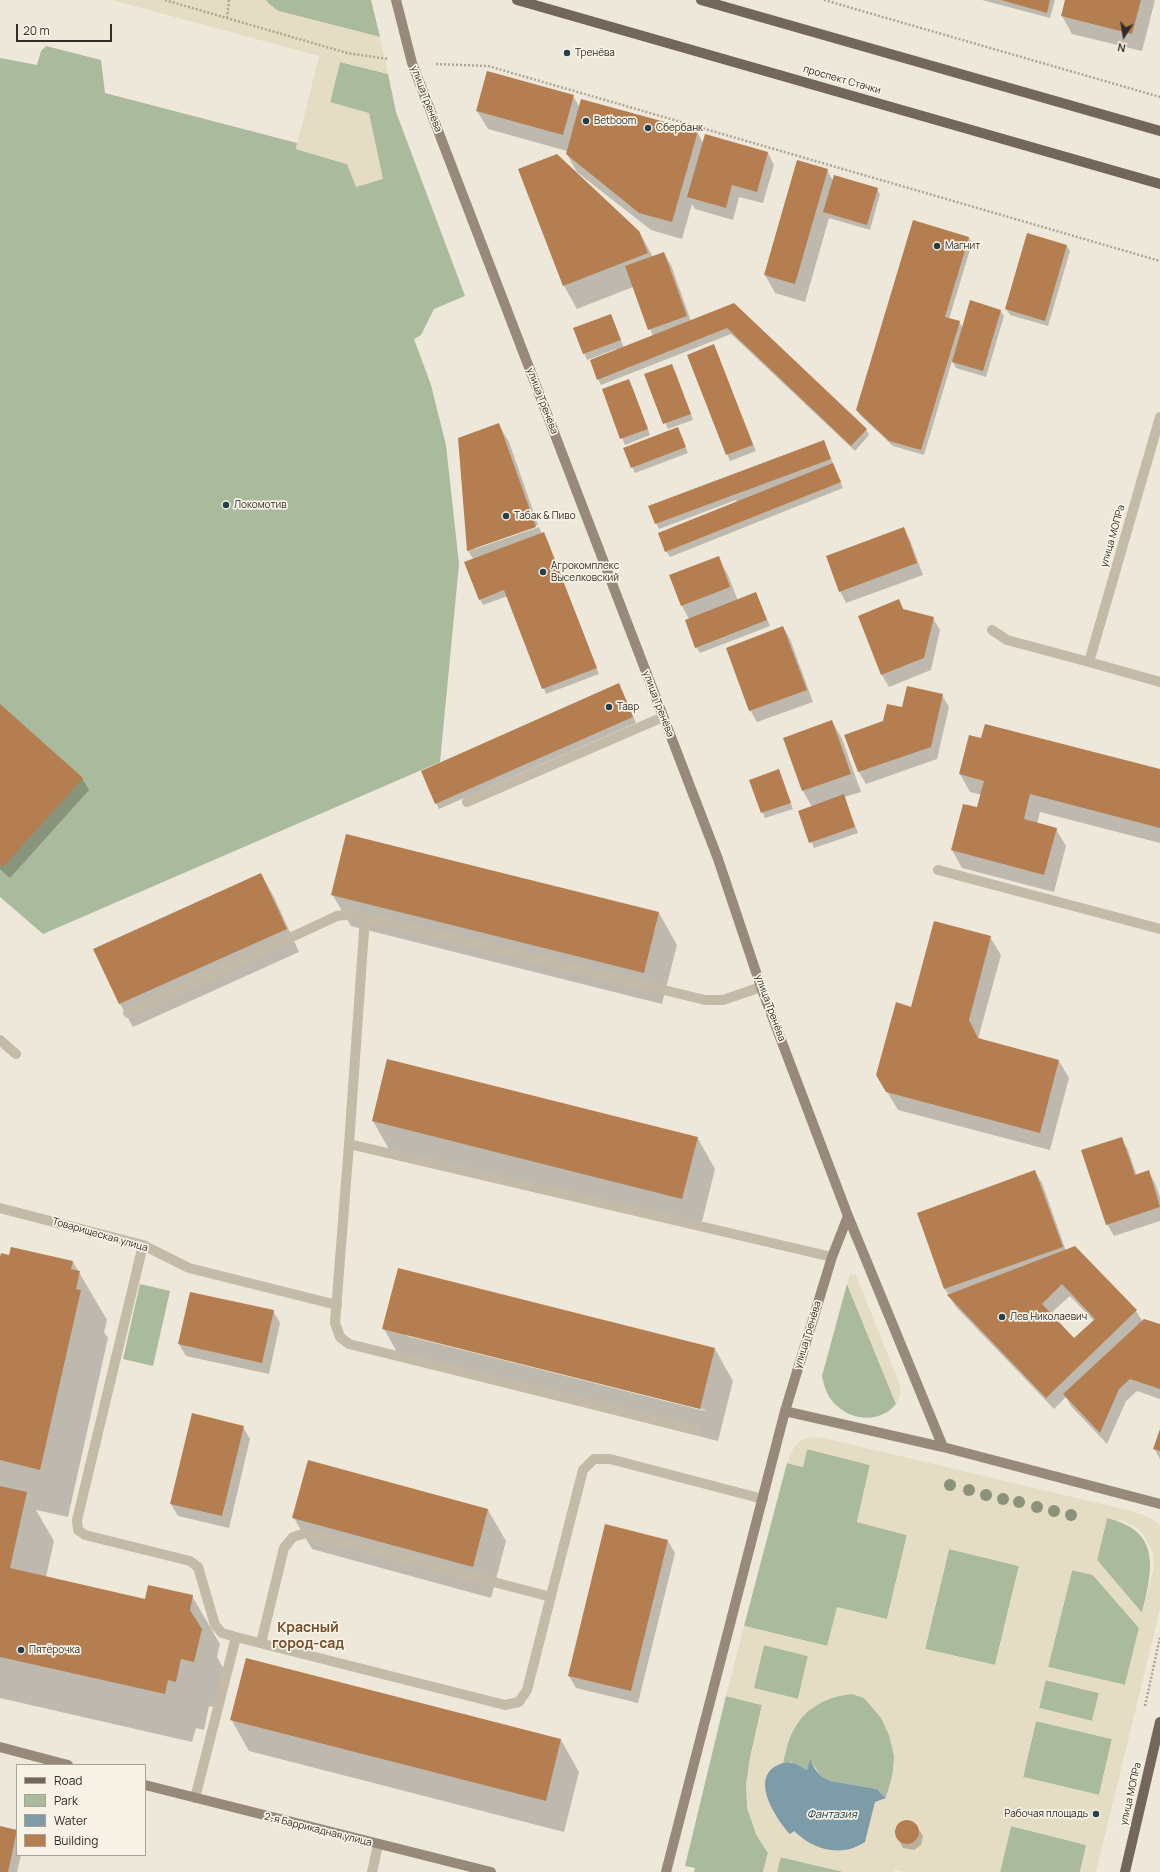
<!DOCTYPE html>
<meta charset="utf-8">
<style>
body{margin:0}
#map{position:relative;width:1160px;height:1872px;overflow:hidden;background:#ede8da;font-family:Manrope,sans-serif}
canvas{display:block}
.legend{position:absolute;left:16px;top:1764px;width:130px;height:92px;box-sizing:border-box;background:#f6f2e5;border:1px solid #a8a399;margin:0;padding:5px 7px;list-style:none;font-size:12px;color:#322c27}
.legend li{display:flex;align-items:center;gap:8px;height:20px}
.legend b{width:20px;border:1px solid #a8a399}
.north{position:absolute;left:1104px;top:16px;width:40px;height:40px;-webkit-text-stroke:3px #f6f2e5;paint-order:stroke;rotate:192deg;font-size:11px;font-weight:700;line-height:16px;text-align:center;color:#322c27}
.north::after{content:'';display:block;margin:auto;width:14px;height:18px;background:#322c27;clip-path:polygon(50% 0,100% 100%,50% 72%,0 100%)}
.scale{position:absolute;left:16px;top:24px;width:96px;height:18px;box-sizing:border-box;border:2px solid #322c27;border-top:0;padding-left:5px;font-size:12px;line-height:14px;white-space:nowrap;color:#322c27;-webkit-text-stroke:3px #f6f2e5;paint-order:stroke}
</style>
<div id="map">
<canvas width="1160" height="1872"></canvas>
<ul class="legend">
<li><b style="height:5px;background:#72675a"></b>Road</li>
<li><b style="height:11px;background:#aaba9c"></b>Park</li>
<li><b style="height:11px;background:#7d9ca7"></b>Water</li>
<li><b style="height:11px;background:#b57e50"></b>Building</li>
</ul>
<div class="north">N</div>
<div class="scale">20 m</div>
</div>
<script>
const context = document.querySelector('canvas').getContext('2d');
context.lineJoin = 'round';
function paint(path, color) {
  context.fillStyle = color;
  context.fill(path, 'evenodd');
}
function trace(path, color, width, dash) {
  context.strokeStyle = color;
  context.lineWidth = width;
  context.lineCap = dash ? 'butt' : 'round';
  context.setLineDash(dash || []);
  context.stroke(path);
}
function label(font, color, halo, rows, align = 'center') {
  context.font = font + ' Manrope,sans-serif';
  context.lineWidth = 3.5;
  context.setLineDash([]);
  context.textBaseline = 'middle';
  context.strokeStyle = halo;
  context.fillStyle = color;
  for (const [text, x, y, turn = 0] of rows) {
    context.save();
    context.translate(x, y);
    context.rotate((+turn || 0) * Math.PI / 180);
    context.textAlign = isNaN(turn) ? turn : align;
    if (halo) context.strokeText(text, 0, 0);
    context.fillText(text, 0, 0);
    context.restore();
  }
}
const green = new Path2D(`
 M266 0H371L380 37 278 11 268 3Z
 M46 46 101 60 105 93 297 143 296 149 347 164 330 102 340 62 388 74 396 112 465 296 434 309 421 335 414 339 431 385 446 445 459 564 440 762 43 934 0 897V58L37 65 41 51Z
 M140 1284 170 1291 153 1366 123 1359Z
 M847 1284 896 1404C880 1424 850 1421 833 1402 826 1394 824 1385 822 1376Z
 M807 1449 870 1465 857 1522 907 1535 887 1619 827 1646 744 1626 787 1463 803 1467Z
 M1107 1518C1160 1531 1154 1566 1142 1613L1097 1560Z
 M949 1549 1019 1566 995 1665 925 1649Z
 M1072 1570 1093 1575 1139 1628 1125 1685 1048 1667Z
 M764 1645 808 1656 798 1699 753 1688Z
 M1045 1680 1099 1693 1092 1721 1039 1708Z
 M852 1694C856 1695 861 1696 864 1698 880 1709 892 1736 894 1755 895 1770 890 1784 886 1798L877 1789 831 1781 822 1777 810 1760 807 1770 791 1762 783 1763C790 1722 810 1698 852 1694Z
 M726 1696 762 1705 750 1758 746 1786 756 1834 768 1853 763 1872H694L695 1868 685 1866Z
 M1036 1721 1112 1739 1099 1795 1023 1777Z
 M1011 1826 1087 1845 1080 1872H1000Z
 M780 1857 844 1872H777Z`);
const plaza = new Path2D(`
 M112 0H266L268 3 278 11 380 37 388 74 340 62 330 102 369 113 383 179 356 187 347 164 296 149 319 56Z
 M850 1273 856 1275 900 1385V1395L896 1404 847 1284Z
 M813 1437 824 1438 1131 1511 1149 1517 1160 1525V1609L1096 1872H1080L1086 1845 1011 1826 1000 1872H905L895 1870 894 1872H844L781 1857 777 1872H763L768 1853 756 1834 747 1808 746 1786 750 1758 762 1705 726 1696 744 1626 827 1646 837 1607 887 1619 907 1535 857 1522 870 1465 807 1449 803 1467 787 1463 794 1447 802 1440ZM1107 1518 1123 1521 1135 1527 1143 1534 1153 1552 1154 1567 1142 1613 1097 1560ZM949 1549 1019 1566 995 1665 925 1649ZM1072 1570 1093 1575 1139 1628 1125 1685 1048 1667ZM764 1645 808 1656 798 1699 754 1688ZM1046 1680 1099 1693 1092 1721 1039 1708ZM852 1694 864 1698 881 1718 889 1735 894 1755 893 1776 886 1798 875 1802 865 1842 859 1847 844 1851H830L801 1838 794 1831 790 1834 774 1815 766 1792 775 1766 783 1763 789 1738 794 1727 805 1713 822 1702 839 1695ZM1036 1721 1112 1739 1099 1795 1023 1777ZM904 1819 915 1822 920 1829 918 1839 910 1845 899 1842 894 1834 896 1825Z`);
const water = new Path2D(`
 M810 1759 815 1769 822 1777 831 1781 877 1789 886 1798 875 1802 865 1842C842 1858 813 1850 794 1831L790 1834C776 1819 749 1778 778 1765 790 1759 796 1764 807 1770Z`);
const shadow = new Path2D(`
 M982 0H1055L1050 18Z
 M1066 0H1155L1142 51 1072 34 1062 16Z
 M573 96 580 108 697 132 703 143 768 153 774 165 763 203 739 197 733 220 695 209 692 204 682 239 651 230 577 172 567 154V151L488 129 477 111Z
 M798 161 827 170 833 181 877 189 880 194 870 230 829 218 805 302 775 293 765 275Z
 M639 231 653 257 664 253 671 265 691 321 734 305 866 429 869 435 855 451 731 334 601 385 598 379 617 350 616 349 587 360 574 328 611 315 624 348 653 336 633 287 577 309 564 286Z
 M969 237 972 243 949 319 959 322 963 328 1000 310 1004 316 986 377 956 368 952 361 924 455 893 446 860 415 857 409Z
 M1067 246 1070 251 1048 326 1010 315 1006 309Z
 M714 346 756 451 730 461 688 356Z
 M675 371 693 420 668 429 646 375Z
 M632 386 650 435 625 445 603 390Z
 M499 425 509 442 538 525 475 547V549L539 527 542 534 543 533 547 539 599 674 546 694 508 596 483 605 480 599 474 560 468 551 459 439Z
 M678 428 688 453 635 473 632 467Z
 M824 441 843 488 670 557 666 551 737 502 736 500 659 529 656 523Z
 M904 528 910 540 923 575 846 603 840 591Z
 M718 558 728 575 738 601 756 594 770 626 700 653 696 647 689 619 682 606Z
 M899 600 904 611 933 618 940 630 931 670 889 687 882 675 859 616Z
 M783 627 790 639 813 702 757 722 750 710Z
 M622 690 636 723 439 809 436 803Z
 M942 695 949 707 937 759 866 784 859 772 846 735 884 722 903 708Z
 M0 705 82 778 89 790 10 878 0 869Z
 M832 721 842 739 861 792 844 797 858 833 814 848 799 811 812 807 803 791Z
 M778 770 793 809 765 818 750 781Z
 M1160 771V843L1040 812 1037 824 1056 829 1066 846 1054 892 962 868 952 850 978 808 982 795 970 792 960 774Z
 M261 874 274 897 299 952 133 1027 120 1004 94 949Z
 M332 894 659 913 677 945 662 1004 351 926Z
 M990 937 1001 955 978 1039 1059 1061 1069 1078 1050 1150 898 1110 877 1075 912 1008Z
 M373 1121 697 1137 715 1169 700 1230 391 1153Z
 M1121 1138 1128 1150 1137 1176 1148 1171 1155 1183 1160 1197V1221L1114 1236 1107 1224Z
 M1035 1172 1042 1183 1066 1251 1075 1247 1136 1311 1143 1322 1160 1325V1399L1137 1391 1126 1401 1107 1444 1071 1406 1066 1397 1054 1409 956 1307 945 1289 918 1214ZM1070 1296 1094 1321 1074 1339 1050 1314Z
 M0 1261 73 1262 107 1320 104 1332 108 1338 68 1517 36 1510 54 1541 46 1577 145 1600 192 1596 220 1644 217 1657 229 1678 221 1709 209 1706 204 1730 196 1728 192 1742 0 1698Z
 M273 1311 280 1323 269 1374 186 1356 179 1344Z
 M384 1329 715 1349 733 1381 718 1441 402 1361ZM407 1334 705 1410V1411L407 1336Z
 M243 1427 250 1439 229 1528 178 1516 171 1504Z
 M1160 1432V1459L1154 1448Z
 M488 1510 506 1541 491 1598 312 1549 294 1518Z
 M668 1541 675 1553 638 1703 576 1688 569 1676Z
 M246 1659 561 1740 579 1772 564 1832 249 1751 231 1719Z
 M904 1820 915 1823 923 1836 921 1845 914 1850 903 1848 895 1834 897 1825Z
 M0 1827 17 1831V1855H21L17 1872H0Z`);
const building = new Path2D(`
 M1001 0H1050L1047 13Z
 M1065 0H1141L1132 34 1061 16Z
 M487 71 574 95 563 135 476 111Z
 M581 99 698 131 672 222 639 213 566 154Z
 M705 134 768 152 757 192 732 185 726 208 687 197Z
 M557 154 639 231 648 253 563 286 518 169Z
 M797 160 828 169 795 284 764 275Z
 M834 175 878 188 867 225 823 212Z
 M913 220 969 237 945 317 960 321 921 450 889 441 856 410Z
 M1027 233 1067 245 1045 321 1005 309Z
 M664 252 687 316 648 330 625 266Z
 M970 300 1001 310 983 371 952 362Z
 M734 303 867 429 851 446 727 328 597 380 590 360Z
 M611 314 621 340 583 354 573 328Z
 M714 344 753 445 726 455 687 355Z
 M672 364 691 414 663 424 644 374Z
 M629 379 648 429 620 439 602 389Z
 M499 423 536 527 467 551 458 438Z
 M678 427 686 447 631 468 623 448Z
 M824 440 831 459 655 524 648 506Z
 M833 463 841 482 665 552 658 533Z
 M904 527 917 563 839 592 826 556Z
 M544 532 597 668 542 689 504 590 479 600 464 562Z
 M719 556 730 587 681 606 669 575Z
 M756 592 767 620 695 648 685 620Z
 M899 599 903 609 934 617 924 658 881 675 858 616Z
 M783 626 807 690 749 711 726 648Z
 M619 683 633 717 435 804 421 771Z
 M907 686 943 694 931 747 858 772 844 735 883 721 887 704 902 707Z
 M0 704 83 778 3 867 0 864Z
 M832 720 851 774 802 791 783 738Z
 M985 724 1160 769V828L1030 794 1024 819 1057 828 1044 875 951 850 963 804 977 807 984 781 959 774 969 735 981 738Z
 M779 769 791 803 761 813 749 780Z
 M844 794 855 827 809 843 798 811Z
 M346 834 659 912 644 973 331 895Z
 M261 873 287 929 119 1004 93 949Z
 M934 921 991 936 969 1020 978 1038 1059 1060 1040 1133 886 1092 876 1075 896 1002 911 1007Z
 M387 1059 698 1137 682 1199 372 1121Z
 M1122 1137 1135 1175 1149 1170 1160 1207 1106 1225 1081 1150Z
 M1035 1170 1063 1247 944 1289 917 1213Z
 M1075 1246 1137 1310 1046 1398 947 1295ZM1062 1284 1095 1319 1074 1338 1042 1304Z
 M11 1247 73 1261 71 1269 80 1271 76 1289 81 1290 40 1470 0 1460V1257L1 1253 9 1255Z
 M398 1268 715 1348 700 1409 382 1329Z
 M190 1292 274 1310 262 1363 178 1344Z
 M1144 1319 1160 1324V1389L1130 1379 1119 1389 1100 1433 1063 1394Z
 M192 1413 244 1426 222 1516 170 1504Z
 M1160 1429V1451L1153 1449Z
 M308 1460 488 1509 473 1567 292 1518Z
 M0 1486 27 1492 10 1568 145 1599 148 1585 193 1595 190 1610 202 1629 194 1662 181 1659 176 1682 168 1680 165 1694 0 1657Z
 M605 1524 668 1540 631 1691 568 1676Z
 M246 1658 561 1739 546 1801 230 1720Z
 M895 1832a12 12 0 1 1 24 0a12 12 0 1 1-24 0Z
 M0 1826 17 1830 8 1872H0Z`);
const path = new Path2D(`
 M165 0 347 53 388 59
 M824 0 1160 97
 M227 18 229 0
 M436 64 488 66 1160 261
 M1145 1706 1160 1637`);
const lane = new Path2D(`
 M467 802 663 717
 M938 870 1160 929
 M365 917 349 1144 832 1257
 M128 1013 337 916 352 914 705 1000H723L761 987
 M349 1144 335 1323 340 1337 349 1344 696 1430
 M143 1245 77 1520 78 1530 85 1535 190 1561 198 1567 215 1625 222 1633 236 1637
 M261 1643 284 1548 293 1537 306 1533 551 1597
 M195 1798 236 1637 505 1705 519 1702 527 1690 583 1470 594 1459H610L763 1499
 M372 1872 378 1845`);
const street = new Path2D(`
 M1160 417 1089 662 1160 682
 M992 630 1007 640 1089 662
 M0 1040 16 1054
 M0 1208 143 1245 189 1268 337 1305`);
const secondary = new Path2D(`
 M396 0 412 63 718 859 761 987 848 1216 943 1447 1160 1504
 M785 1411 943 1447
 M0 1747 68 1765
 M145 1785 491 1872
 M666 1872 785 1411 832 1257 848 1216`);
const primary = new Path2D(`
 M517 0 1160 184
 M701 0 1160 131
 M1125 1872 1160 1722`);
const trees = [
 [950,1485],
 [969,1490],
 [986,1495],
 [1003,1499],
 [1019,1502],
 [1037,1507],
 [1054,1511],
 [1071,1515]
];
const markers = [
 [567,53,4,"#22414d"],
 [586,121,4,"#22414d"],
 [648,128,4,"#22414d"],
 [937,246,4,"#22414d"],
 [226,505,4,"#22414d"],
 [506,516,4,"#22414d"],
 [543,572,4,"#22414d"],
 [609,707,4,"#22414d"],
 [1002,1317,4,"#22414d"],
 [21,1650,4,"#22414d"],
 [1096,1814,4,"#22414d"]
];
const poiNames = [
 ["Тренёва",575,53],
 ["Betboom",594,121],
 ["Сбербанк",656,128],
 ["Магнит",945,246],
 ["Локомотив",234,505],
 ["Табак & Пиво",514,516],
 ["Агрокомплекс",551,566],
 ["Выселковский",551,578],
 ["Тавр",617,707],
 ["Лев Николаевич",1010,1317],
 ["Пятёрочка",29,1650],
 ["Рабочая площадь",1088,1814,"right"]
];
const streetNames = [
 ["проспект Стачки",842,80,16],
 ["улица Тренёва",426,99,69],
 ["улица Тренёва",542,401,69],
 ["улица МОПРа",1113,536,-74],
 ["улица Тренёва",658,704,69],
 ["улица Тренёва",770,1008,70],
 ["Товарищеская улица",100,1235,16],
 ["улица Тренёва",808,1335,-73],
 ["улица МОПРа",1131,1794,-77],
 ["2-я Баррикадная улица",318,1830,14]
];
const waterNames = [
 ["Фантазия",832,1815]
];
const districtNames = [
 ["Красный",308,1628],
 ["город-сад",308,1644]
];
paint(green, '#aaba9c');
paint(plaza, '#e4dcc3');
paint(water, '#7d9ca7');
paint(shadow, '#0003');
paint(building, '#b57e50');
trace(path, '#afa592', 2.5, [2, 2]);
trace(lane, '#c4baa8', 10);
trace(street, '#c4baa8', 10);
trace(secondary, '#978a7a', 10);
trace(primary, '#72675a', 10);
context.fillStyle = '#8b927b';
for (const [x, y] of trees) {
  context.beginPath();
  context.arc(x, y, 6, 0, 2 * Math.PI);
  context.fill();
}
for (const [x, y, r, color] of markers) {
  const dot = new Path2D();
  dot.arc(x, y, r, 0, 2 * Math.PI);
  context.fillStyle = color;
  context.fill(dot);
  trace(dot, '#f6f2e5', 1.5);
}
label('10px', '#322c27', '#f6f2e5', poiNames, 'left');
label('10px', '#322c27', '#f6f2e5', streetNames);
label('italic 11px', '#22414d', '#f6f2e5', waterNames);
label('bold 14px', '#764c2b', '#f6f2e5', districtNames);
</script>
